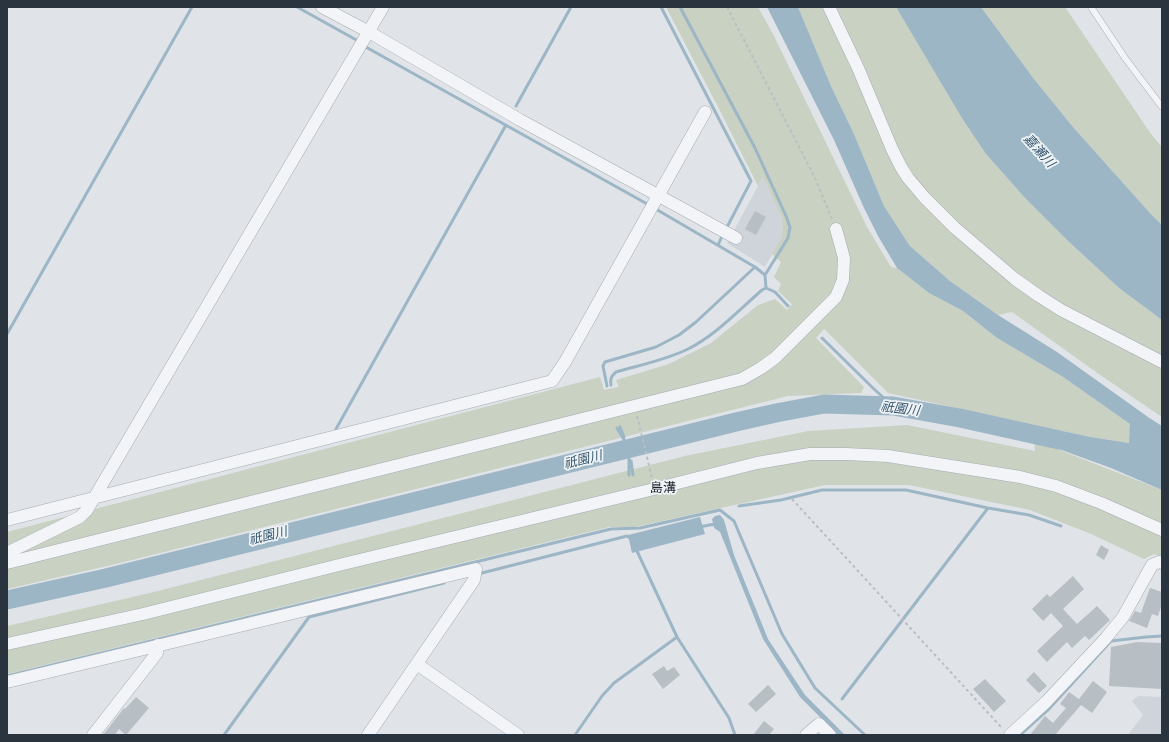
<!DOCTYPE html>
<meta charset="utf-8">
<style>
body{margin:0}
#map{position:relative;width:1169px;height:742px;overflow:hidden;background:#e0e4e8;font-family:Montserrat,sans-serif}
canvas{display:block}
.frame{position:absolute;inset:0;border:8px solid #2a343e;pointer-events:none}
</style>
<div id="map">
<canvas width="1169" height="742"></canvas>
<div class="frame"></div>
</div>
<script>
const context = document.querySelector('canvas').getContext('2d');
context.lineJoin = 'round';
function paint(path, color) {
  context.fillStyle = color;
  context.fill(path, 'evenodd');
}
function trace(path, color, width, dash) {
  context.strokeStyle = color;
  context.lineWidth = width;
  context.lineCap = dash ? 'butt' : 'round';
  context.setLineDash(dash || []);
  context.stroke(path);
}
function label(font, color, halo, rows, align = 'center') {
  context.font = font + ' Montserrat,"Noto Sans JP",sans-serif';
  context.lineWidth = 3.5;
  context.setLineDash([]);
  context.textBaseline = 'middle';
  context.strokeStyle = halo;
  context.fillStyle = color;
  for (const [text, x, y, turn = 0] of rows) {
    context.save();
    context.translate(x, y);
    context.rotate((+turn || 0) * Math.PI / 180);
    context.textAlign = isNaN(turn) ? turn : align;
    if (halo) context.strokeText(text, 0, 0);
    context.fillText(text, 0, 0);
    context.restore();
  }
}
const built = new Path2D(`
 M763 177 783 220 782 237 765 267 727 243Z
 M1138 696 1162 697V735H1128L1143 715 1132 701Z`);
const green = new Path2D(`
 M666 7H758L774 36 867 227 891 267 897 268 929 293 963 311 997 338 1063 377 1130 424V443L1091 437 1034 425 888 393 824 329 816 338 864 387 861 393 788 396 120 563 7 589V532L600 377 604 390 619 387 616 380 669 364 711 343 758 305 775 299 787 310 792 304 778 291 781 284 774 277 781 262 772 254 782 237 783 220 763 177 758 186 719 109Z
 M798 7H896L986 154 1025 198 1068 241 1119 288 1162 320V417L1103 377 1012 312 998 315 950 281 910 246 884 206 854 134 831 86Z
 M981 7H1065L1151 134 1162 147V225L1149 212 1073 127 1034 79Z
 M907 425 1035 451 1034 440 1162 490V557L1154 554 1144 559 1091 534 1030 510 909 485H825L635 527H609L7 674V626L154 592 685 456 808 431Z`);
const water = new Path2D(`
 M767 7H798L831 86 854 134 884 206 910 246 950 281 998 315 1057 352 1148 417 1162 426V490L1111 468 1034 440V425L1091 437 1129 443 1130 424 1063 377 997 338 963 311 929 293 897 268 878 236 864 208 834 140Z
 M896 7H981L1034 79 1073 127 1149 212 1162 225V320L1119 288 1068 241 1025 198 986 154 962 118Z
 M720 515 724 520 734 555 768 639 805 695 845 735H838L800 697 763 639 720 532 714 528 712 519 715 516Z
 M700 517 705 534 632 553 628 535Z`);
const stream = new Path2D(`
 M297 7 360 42
 M661 7 751 181 726 229
 M680 7 755 148 786 216 790 227 788 238 765 275 766 288
 M364 46 649 205
 M516 106 571 7
 M718 245 723 234
 M755 267 765 275
 M766 288 775 292 788 306
 M7 334 192 7
 M822 338 875 390 893 406
 M611 385C610 379 611 376 616 372 640 365 666 360 688 349 716 335 739 310 762 290L766 288
 M607 386 603 366 605 362 656 347 679 335 696 322 755 267 654 208
 M620 427 624 437
 M617 428 629 448V475
 M336 429 506 125
 M631 461 633 475
 M739 506 781 500 822 490H906L988 508 1029 515 1061 526
 M699 527 715 524
 M636 548 637 551 677 637 729 718 735 735
 M478 574 627 536 631 539
 M7 676 611 529 640 528 720 510 734 521 782 634 815 688 865 735
 M842 699 988 508
 M224 735 309 617 444 583
 M575 735 602 696 614 683 677 637
 M1020 735 1048 710 1111 641 1146 637 1162 636`);
const river = new Path2D(`
 M7 600 106 578 736 422 776 413 824 404 893 406 960 418 1059 440`);
const building = new Path2D(`
 M755 211 766 217 756 235 745 229Z
 M1101 545 1109 550 1104 560 1096 555Z
 M1073 576 1084 589 1063 609 1077 624 1097 606 1110 620 1089 640 1085 636 1072 648 1067 642 1047 662 1037 651 1063 626 1051 613 1043 621 1032 609 1047 594 1050 597Z
 M1150 588 1162 592V604L1158 616 1152 614 1147 628 1129 621 1135 611 1141 613Z
 M1137 642 1162 643V689L1109 686 1111 647Z
 M664 666 667 671 674 667 680 675 663 689 652 674Z
 M1034 672 1047 686 1039 693 1026 680Z
 M985 679 1006 701 994 712 973 689Z
 M1093 681 1107 692 1092 713 1081 705 1055 735H1030L1045 716 1053 723 1066 708 1060 704 1069 692 1079 699Z
 M768 685 776 694 756 712 748 704Z
 M136 697 149 708 126 735 119 729 115 735H103L124 708 125 709Z
 M764 721 774 729 769 735H753Z`);
const path = new Path2D(`
 M727 7 815 178 832 219
 M637 416 652 478
 M792 499 1002 728`);
const service = new Path2D(`
 M1091 7 1125 58 1162 107`);
const minor = new Path2D(`
 M322 7 369 32 520 120 736 238
 M829 7 858 68 892 149 901 167 908 178 924 197 955 228 1015 279 1039 296 1061 310 1162 362
 M7 520 552 381 565 362 705 112
 M7 553 80 517 87 510 383 7
 M7 563 742 379 761 368 775 358 836 297 843 280 844 258 836 229
 M7 644 143 614 343 564 654 489 757 463 810 454H846L888 456 1020 477 1056 486 1101 503 1162 530
 M417 664 518 735
 M7 682 476 569 474 580 368 735
 M93 735 157 653 158 645
 M806 735 819 724 830 735
 M1010 735 1046 702 1105 639 1123 617 1152 565 1159 562 1162 563`);
const waterNames = [
 ["嘉瀬川",1039,151,48],
 ["祇園川",900,409,7],
 ["祇園川",583,460,-14],
 ["祇園川",268,536,-14]
];
const neighbourhoodNames = [
 ["島溝",663,488]
];
paint(built, '#ced4da');
paint(green, '#c8d1c2');
paint(water, '#9db6c6');
trace(stream, '#9db6c6', 3);
trace(river, '#9db6c6', 19);
paint(building, '#b7bec4');
trace(service, '#a6acb2', 7);
trace(minor, '#a6acb2', 13);
trace(path, '#babec3', 2, [3, 3]);
trace(service, '#f2f4f7', 6);
trace(minor, '#f2f4f7', 12);
label('italic 13px', '#36586f', '#eff3f6', waterNames);
label('13px', '#1c252f', '#eff3f6', neighbourhoodNames);
</script>
